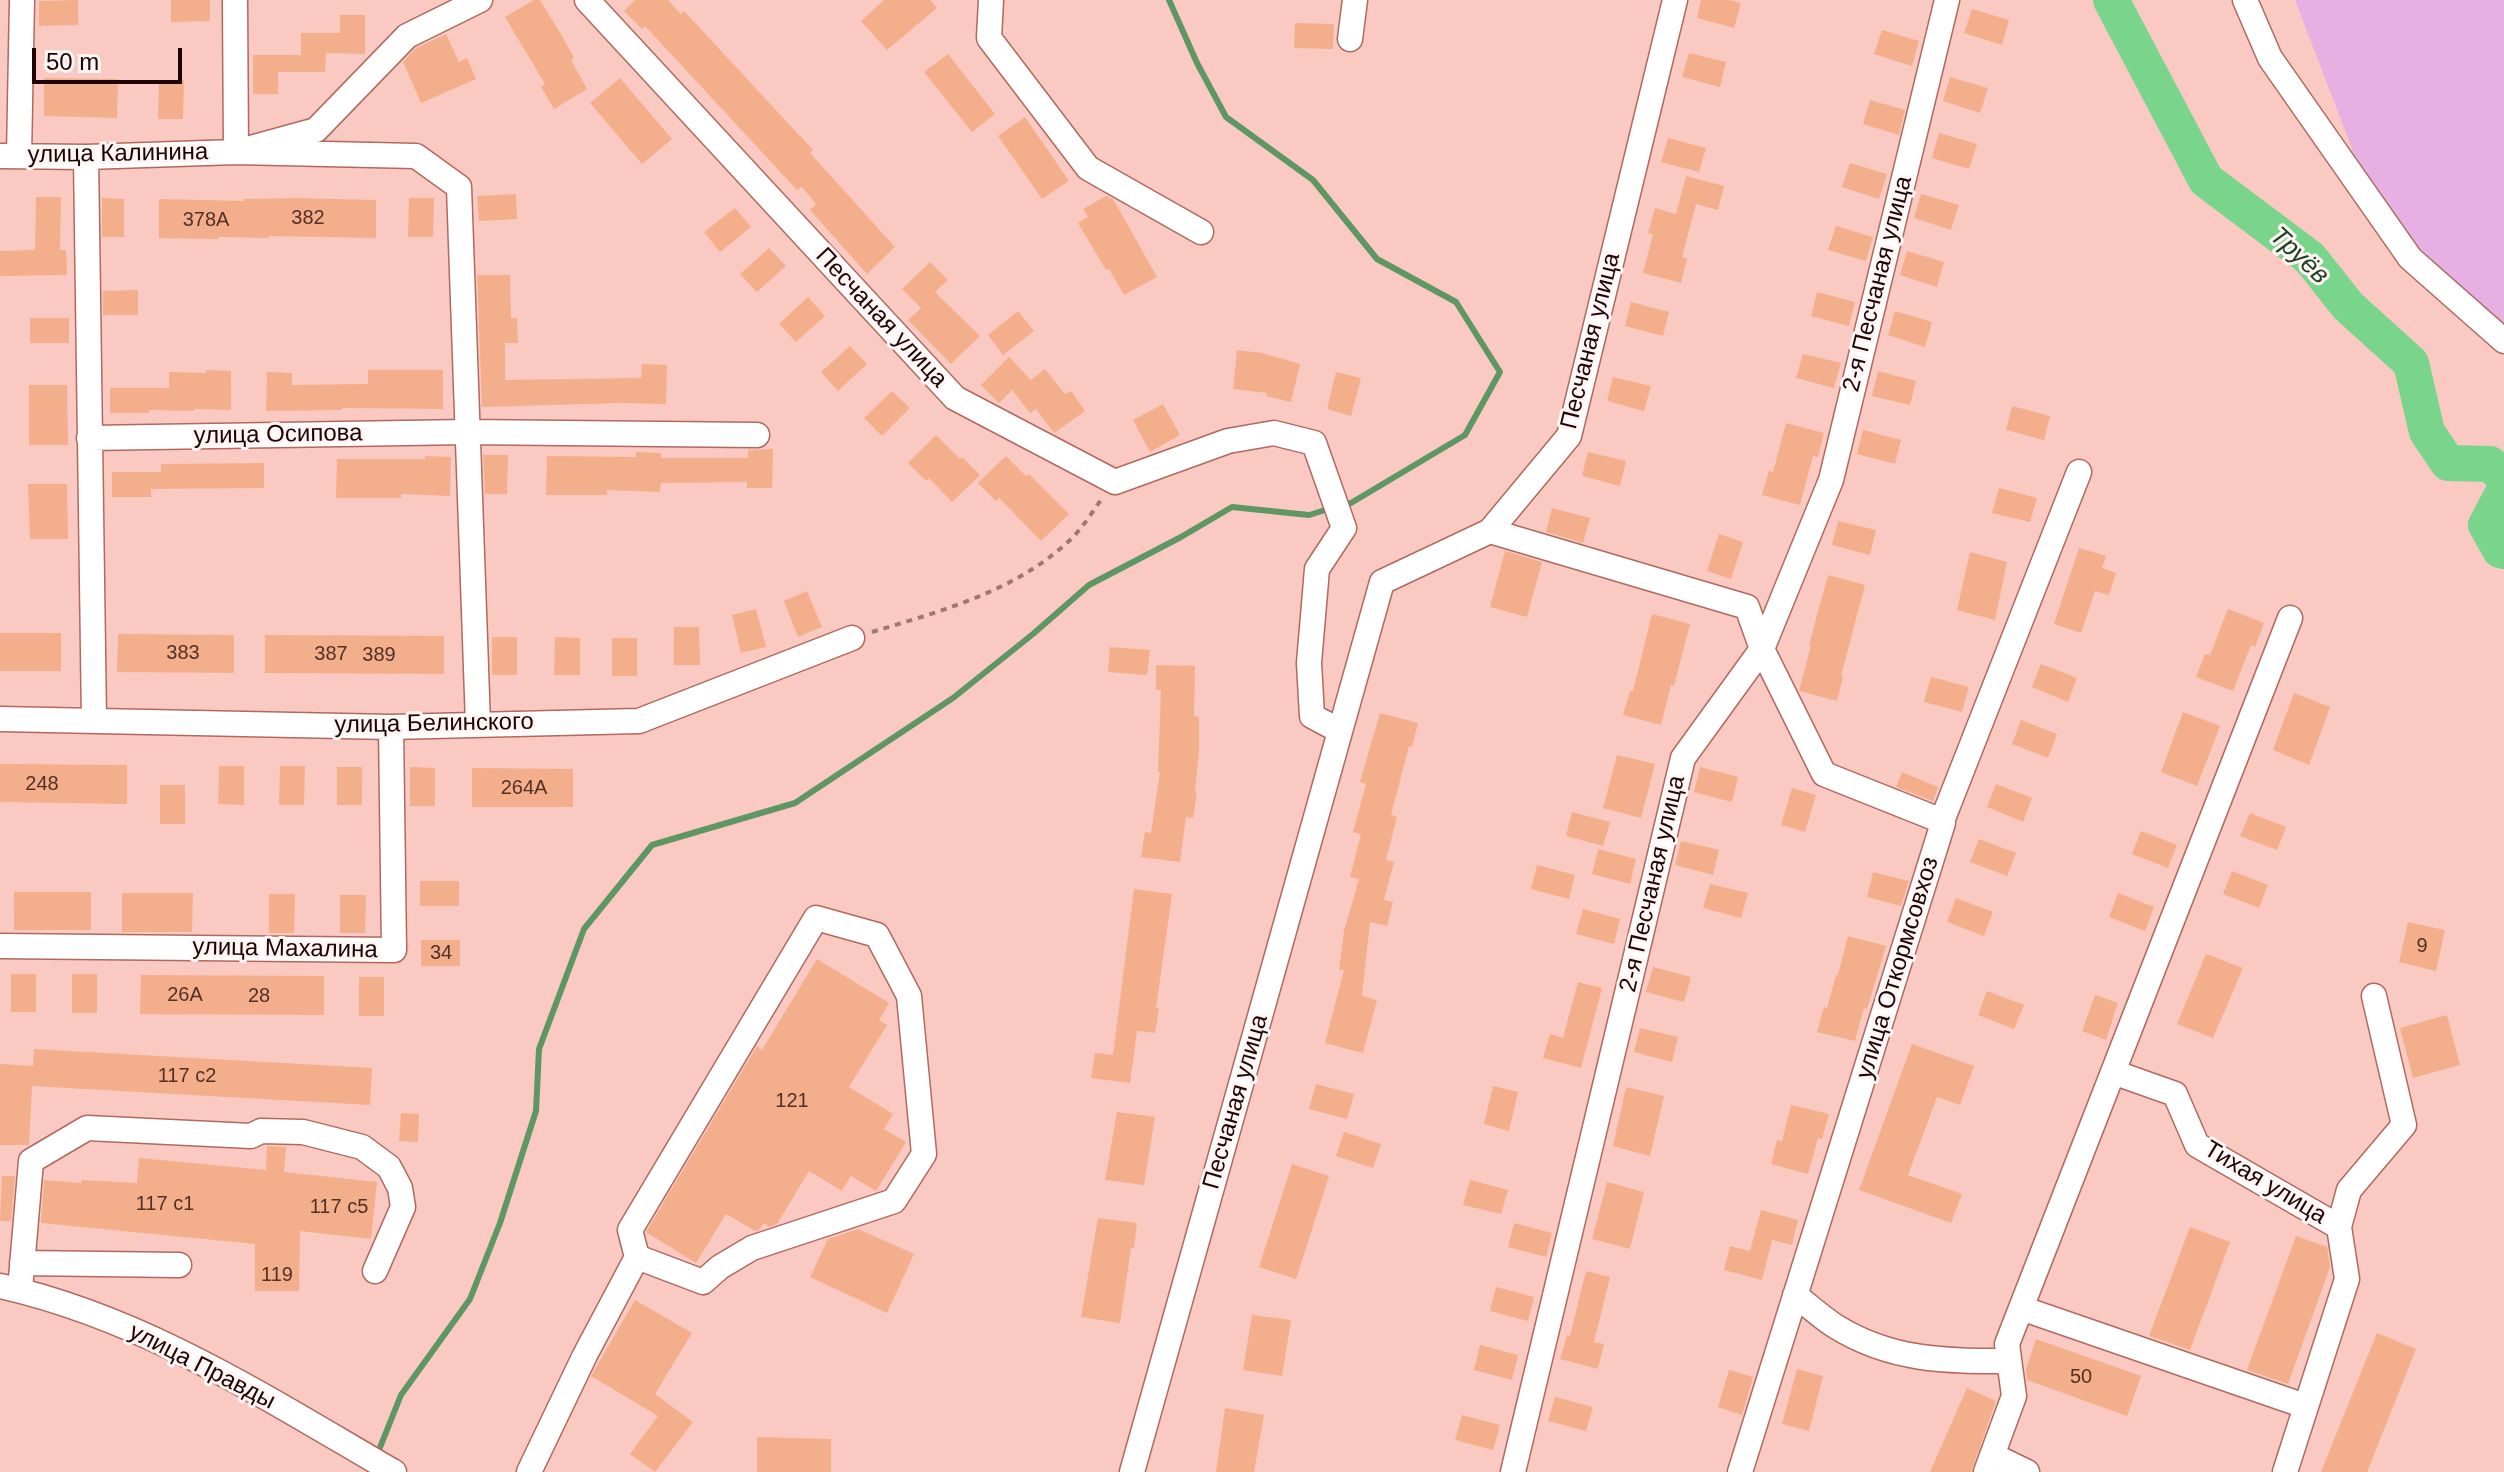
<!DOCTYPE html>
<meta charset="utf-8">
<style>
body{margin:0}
#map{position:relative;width:2504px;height:1472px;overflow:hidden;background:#fac9c1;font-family:Helvetica,sans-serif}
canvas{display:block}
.scale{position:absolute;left:32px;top:48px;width:150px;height:36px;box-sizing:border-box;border:4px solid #1e0503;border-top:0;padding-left:10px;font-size:24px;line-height:28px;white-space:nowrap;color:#1e0503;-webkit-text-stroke:6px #fef5f4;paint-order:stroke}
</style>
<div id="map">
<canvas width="2504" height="1472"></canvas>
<div class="scale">50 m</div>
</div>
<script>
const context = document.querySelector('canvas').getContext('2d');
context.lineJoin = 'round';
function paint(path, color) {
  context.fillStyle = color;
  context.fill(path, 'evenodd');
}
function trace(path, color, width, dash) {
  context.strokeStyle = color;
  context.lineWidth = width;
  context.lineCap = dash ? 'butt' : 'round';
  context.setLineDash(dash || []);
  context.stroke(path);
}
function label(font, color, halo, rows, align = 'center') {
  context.font = font + ' Helvetica,sans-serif';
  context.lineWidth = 6;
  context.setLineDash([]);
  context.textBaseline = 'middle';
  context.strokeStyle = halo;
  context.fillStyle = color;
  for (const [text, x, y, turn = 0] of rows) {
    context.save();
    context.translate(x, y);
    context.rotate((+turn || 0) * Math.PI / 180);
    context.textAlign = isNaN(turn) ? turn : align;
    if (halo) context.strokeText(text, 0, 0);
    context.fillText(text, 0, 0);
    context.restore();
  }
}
const green = new Path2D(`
 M2295 0H2504V337L2485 334 2366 185Z`);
const stream = new Path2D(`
 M1169 0 1197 63 1226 117 1313 180 1377 259 1456 302 1500 372 1465 435 1351 503 1343 505
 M377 1455 401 1395 470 1299 500 1223 536 1111 539 1049 584 929 652 845 795 803 953 698 1033 634 1089 585 1181 537 1232 507 1309 515 1332 508`);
const river = new Path2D(`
 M2111 0 2206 180 2310 258 2348 306 2411 363 2427 432 2448 463 2490 464 2504 477
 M2504 491 2486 525 2500 550 2504 551`);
const building = new Path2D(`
 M78 0V25L39 26V1Z
 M171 0H210V21L171 22Z
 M534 0H540L562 36 574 58 571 60 587 89 554 109 541 87 545 84 505 17Z
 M635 0H668L681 14 684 11 813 150 810 153 895 247 867 274 810 210 816 204 802 187 797 190 645 26 642 29 624 11Z
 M884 0H930L937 8 887 50 861 21Z
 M1701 0H1729L1741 3 1734 28 1697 18Z
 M1972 9 2009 20 2002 45 1964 33Z
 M340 15H365V54L326 53 325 72H278V94H253V55H301V33H340Z
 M1295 23 1334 24 1333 49 1294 48Z
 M1882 30 1919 41 1912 66 1874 54Z
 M446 34 459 62 467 58 476 79 421 103 403 62 416 48Z
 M1689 53 1726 62 1720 87 1682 77Z
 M948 54 995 114 972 132 924 72Z
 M1950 77 1988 88 1980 113 1943 101Z
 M44 78 118 79 117 118 44 116Z
 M620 78 672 139 642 164 590 103Z
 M159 80H184L183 119H158Z
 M1870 100 1905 110 1899 135 1863 124Z
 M1025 117 1069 181 1042 199 998 136Z
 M1939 133 1977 144 1969 169 1932 158Z
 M1668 138 1706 148 1699 172 1661 162Z
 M1850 163 1887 174 1879 199 1842 187Z
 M1686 176 1724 186 1718 210 1696 204 1682 257 1687 259 1681 283 1643 273 1653 234 1648 233 1655 208 1676 214Z
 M516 194 517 219 479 221 477 196Z
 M1921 194 1959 205 1951 230 1914 218Z
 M1106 196 1113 199 1157 277 1124 295 1109 269 1106 270 1078 223 1088 217 1083 209Z
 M36 197H61L60 250H66L67 275 0 276V251L35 250Z
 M102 198 124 199V237H102Z
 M296 198 376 200V238L269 236V238L218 237V239L159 238V199L244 201V199Z
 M409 198H434L433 237H408Z
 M735 208 751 227 720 252 704 232Z
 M1836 226 1873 237 1866 261 1828 250Z
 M769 248 786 266 757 292 740 274Z
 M1907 251 1944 262 1937 287 1900 275Z
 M930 262 948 280 935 292 980 336 951 364 908 320 921 308 902 289Z
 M477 275H510L511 318H517L518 343H505V380L641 378 642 364 667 365 666 404 621 403 482 407Z
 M138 290V315H103V291Z
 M1817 292 1855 302 1849 326 1811 316Z
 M808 297 825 316 796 342 779 324Z
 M1631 302 1669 312 1663 336 1625 326Z
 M1018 311 1034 331 1003 355 988 335Z
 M1895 311 1932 322 1925 347 1888 335Z
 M30 318H69V343H30Z
 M850 346 867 364 838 391 821 372Z
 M1237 350 1262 353 1300 364 1291 402 1266 396 1267 393 1233 389Z
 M1803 354 1841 363 1834 388 1796 378Z
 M1009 357 1031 380 1045 369 1065 394 1071 391 1085 411 1054 433 1036 409 1030 413 1012 390 999 403 981 385Z
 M206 370 231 371V410L194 409V411L149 410V413H110V388H169V372L206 373Z
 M368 370H443V409L342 408V410L266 411 267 372 292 373V385L368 384Z
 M1878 371 1916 381 1910 405 1872 396Z
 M1336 372 1361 378 1351 416 1327 409Z
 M1613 377 1651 386 1644 411 1607 401Z
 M29 385H67L68 445H29Z
 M892 391 910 408 882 436 864 418Z
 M1163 404 1180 435 1150 452 1133 420Z
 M2012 406 2050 416 2044 440 2006 430Z
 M1786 423 1824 433 1818 457 1813 456 1800 505 1762 495 1769 471 1773 472Z
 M1863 430 1901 440 1895 464 1857 454Z
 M936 435 960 459 962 457 980 475 952 502 929 478 926 481 908 463Z
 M773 449 772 488H747V482L661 483 660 492 607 490V495H546L547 456 636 457V452L661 453V458H748V450Z
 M1588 452 1626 461 1620 486 1582 476Z
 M483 455H508L507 494H485Z
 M425 456 451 457 450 496 401 494V498H336L337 459H425Z
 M1006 456 1026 476 1029 474 1069 514 1041 541 999 498 996 501 978 483Z
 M264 463V488L151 489V497H112V472H161V464Z
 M28 484H67L68 539H30Z
 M1999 488 2037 498 2030 522 1992 513Z
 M1552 508 1590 518 1583 543 1546 532Z
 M1838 521 1876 530 1870 555 1832 545Z
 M1719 534 1743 542 1731 579 1707 571Z
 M2079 548 2106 556 2102 568 2116 573 2109 595 2095 591 2081 633 2054 624Z
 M1505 551 1542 562 1527 617 1490 607Z
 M1970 552 2007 562 1995 620 1957 610Z
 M1828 575 1865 585 1841 676 1843 677 1837 701 1799 691 1811 645H1809Z
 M807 591 822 627 798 637 784 601Z
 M756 609 766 647 741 653 732 615Z
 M2228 609 2264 623 2255 647 2251 645 2233 691 2196 677 2205 654 2210 655Z
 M1652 614 1690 624 1674 686 1671 685 1661 725 1623 715 1630 691H1633Z
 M674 627H699L700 665H674Z
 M0 633H61V671H0Z
 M118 634 234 635V673L117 672Z
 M265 635 444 636V674L265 673Z
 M492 637H517V675H492Z
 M555 637 580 638V675H554Z
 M612 638H637V676H612Z
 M1110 647 1150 650 1147 675 1108 672Z
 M2041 664 2077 678 2068 702 2032 687Z
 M1156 665 1195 666 1194 716 1199 717V750L1195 792 1197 793 1193 818 1186 817 1180 862 1141 857 1145 832 1151 833 1160 772H1158L1161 690H1156Z
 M1931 677 1969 687 1962 712 1924 702Z
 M2294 693 2330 707 2309 765 2273 750Z
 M2183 712 2220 726 2197 786 2161 772Z
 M1380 713 1418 723 1412 747 1409 746 1391 815 1397 817 1386 860 1394 862 1384 900 1393 902 1387 926 1370 922 1362 996 1377 1000 1363 1053 1325 1043 1344 970H1339L1344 931 1359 879 1350 877 1361 834 1353 832 1366 784 1360 782Z
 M2021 720 2057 734 2048 758 2012 744Z
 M1617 755 1655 764 1641 818 1603 808Z
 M0 764 127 765V804L0 802Z
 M219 766H244V805L218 804Z
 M280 766H305L304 805H279Z
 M337 767H362V805H337Z
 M410 767 435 768V806H410Z
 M1700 767 1738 777 1732 802 1694 792Z
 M472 768 573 769V807H472Z
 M1902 772 1938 787 1933 801 1896 787Z
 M1996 784 2032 798 2023 822 1987 807Z
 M160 785H185V824H160Z
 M1792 788 1816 795 1805 832 1781 825Z
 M1572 812 1610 822 1603 846 1566 836Z
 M2250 813 2286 827 2277 850 2240 836Z
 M2141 831 2177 845 2168 868 2132 854Z
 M1979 839 2016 853 2007 876 1970 862Z
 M1681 841 1719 850 1713 875 1675 865Z
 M1598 849 1636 859 1630 884 1592 874Z
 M1537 865 1575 875 1569 899 1531 889Z
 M2232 871 2268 885 2259 908 2223 894Z
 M1873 872 1909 881 1901 906 1867 897Z
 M420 881H459V906H420Z
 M1710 884 1748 893 1741 918 1703 908Z
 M1134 889 1172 894 1156 1008H1159L1155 1033 1137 1031 1130 1083 1091 1078 1095 1053 1113 1055Z
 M14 892H91V930H14Z
 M122 893H193L192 932H122Z
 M2118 893 2154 907 2145 931 2109 917Z
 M269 894H295L294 933H269Z
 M340 895H366L365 933H340Z
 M1956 898 1993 912 1984 936 1947 922Z
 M1583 909 1620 919 1614 944 1576 934Z
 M2408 922 2445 930 2436 971 2399 962Z
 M1848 936 1886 946 1867 1009 1864 1008 1855 1041 1817 1032 1824 1007 1827 1008 1836 975H1838Z
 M421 940H460V966H421Z
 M2206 954 2243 968 2213 1038 2177 1024Z
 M817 959 889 1003 879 1020 887 1025 849 1087 893 1114 884 1129 906 1142 876 1191 851 1176 842 1191 809 1171 777 1224 769 1227 764 1223 759 1230 755 1231 726 1214 696 1263 646 1232 757 1046 762 1050Z
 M1653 967 1691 977 1684 1002 1646 992Z
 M11 974H36V1012H11Z
 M72 974H97V1013H72Z
 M141 975 324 976V1015L140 1014Z
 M359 977H384V1016H359Z
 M1578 982 1602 988 1581 1068 1543 1058 1550 1034 1563 1038Z
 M1987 991 2024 1005 2014 1029 1978 1015Z
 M2095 995 2118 1003 2106 1040 2082 1031Z
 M2447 1015 2460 1065 2413 1078 2400 1028Z
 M1640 1028 1678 1037 1672 1062 1634 1052Z
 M1912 1044 1974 1066 1960 1105 1937 1097 1908 1175 1962 1194 1951 1223 1859 1190Z
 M34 1049 372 1068 370 1105 32 1086 29 1145H0V1064L33 1066Z
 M1316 1084 1354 1094 1347 1119 1309 1109Z
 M1493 1086 1518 1092 1509 1131 1484 1124Z
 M1626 1087 1664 1096 1650 1156 1613 1146Z
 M1791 1105 1829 1114 1822 1139 1818 1138 1808 1174 1771 1164 1777 1140 1782 1141Z
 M1117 1112 1155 1117 1144 1185 1105 1180Z
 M401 1113 419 1114 418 1142 399 1141Z
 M1344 1132 1381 1144 1373 1168 1336 1156Z
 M267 1146 286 1147 284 1172 377 1182 371 1239 300 1231 299 1291H255V1244L41 1223 44 1180 81 1183 82 1180 137 1183 139 1158 266 1170Z
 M1292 1164 1329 1176 1296 1279 1259 1267Z
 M2 1176H15L11 1221H0Z
 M1470 1180 1508 1190 1501 1214 1463 1205Z
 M1607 1182 1644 1192 1630 1249 1592 1239Z
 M1761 1210 1798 1220 1792 1245 1772 1240 1762 1280 1724 1270 1730 1246 1750 1251Z
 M1098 1218 1137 1223 1134 1248H1131L1120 1323 1081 1317Z
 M1514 1223 1552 1233 1546 1257 1508 1247Z
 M2190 1227 2230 1242 2190 1350 2149 1336Z
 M858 1229 914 1254 887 1313 810 1277 828 1239Z
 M2296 1236 2327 1247 2330 1267 2288 1384 2247 1370Z
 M1586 1271 1610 1277 1594 1342 1604 1344 1598 1369 1560 1359 1567 1335 1570 1336Z
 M1496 1287 1534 1297 1528 1321 1490 1311Z
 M635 1300 692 1333 655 1394 693 1422 655 1472 630 1454 658 1416 591 1376Z
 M1252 1315 1291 1320 1282 1376 1243 1370Z
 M2377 1333 2416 1349 2367 1472H2321Z
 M2036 1339 2141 1376 2127 1416 2027 1380 2026 1369Z
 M1480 1345 1518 1355 1512 1380 1474 1370Z
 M1797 1369 1823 1376 1809 1431 1782 1424Z
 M1729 1370 1753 1377 1742 1415 1718 1407Z
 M1967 1388 1996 1401 1971 1472H1930Z
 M1555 1397 1593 1407 1586 1431 1548 1421Z
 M1225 1408 1264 1415 1254 1472H1216Z
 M1462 1415 1500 1425 1493 1450 1455 1440Z
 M757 1437 831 1439V1472H757Z`);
const path = new Path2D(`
 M872 632C941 611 1014 592 1069 541 1082 529 1093 511 1103 497`);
const minor = new Path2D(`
 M235 0 236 152 316 130 407 36 480 0
 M587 0 955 398 1115 482 1228 441 1274 433 1314 443 1344 528 1317 569 1309 663 1312 716 1340 731
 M991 0 989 38 1088 168 1201 232
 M2245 0 2270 58 2410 258 2504 341
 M1350 39 1355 0
 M0 156 86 157 236 152 416 156 459 187 478 724
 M19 156 22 0
 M86 157 94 721
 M89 438 468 432 757 435
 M1490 531 1747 607 1762 649 1824 774 1942 821
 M0 719 391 727 639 721 852 638
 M0 946 394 950 391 727
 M2113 1072 2175 1094 2197 1145 2339 1227 2349 1190 2404 1125 2374 996
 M22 1263 179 1265
 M0 1286C144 1318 268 1399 394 1472
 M20 1290 31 1161 87 1128 251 1136 261 1131 303 1132 362 1147 389 1167 400 1188 403 1207 375 1271
 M1795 1295C1808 1305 1821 1317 1835 1326 1891 1361 1945 1361 2009 1361
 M2021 1308 2305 1406
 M1992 1455 2027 1472
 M529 1472 585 1355 637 1257 630 1230 816 918 877 935 909 996 924 1154 894 1201 752 1248 720 1267 703 1282 637 1257
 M1132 1472 1382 582 1490 531 1569 436 1675 0
 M1513 1472 1683 758 1762 649 1831 480 1947 0
 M1740 1472 1943 823 1942 821 2079 472
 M1986 1472 2014 1396 2007 1344 2290 618
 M2285 1472 2347 1279 2339 1227`);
const numberNames = [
 ["382",308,218],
 ["378А",206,220],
 ["383",183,653],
 ["387",331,654],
 ["389",379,655],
 ["248",42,784],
 ["264А",524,788],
 ["9",2422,946],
 ["34",441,953],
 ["26А",185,995],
 ["28",259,996],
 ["117 с2",187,1076],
 ["121",792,1101],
 ["117 с1",165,1204],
 ["117 с5",339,1207],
 ["119",277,1275],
 ["50",2081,1377]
];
const streetNames = [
 ["улица Калинина",118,154,-1],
 ["2-я Песчаная улица",1878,284,-76],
 ["Песчаная улица",881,318,47],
 ["Песчаная улица",1591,341,-76],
 ["улица Осипова",278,435,-1],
 ["улица Белинского",434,724,-1],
 ["2-я Песчаная улица",1653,884,-77],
 ["улица Махалина",285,949,1],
 ["улица Откормсовхоз",1898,968,-73],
 ["Песчаная улица",1236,1102,-74],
 ["Тихая улица",2265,1183,31],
 ["улица Правды",202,1367,27]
];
const waterNames = [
 ["Труёв",2299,256,43]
];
paint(green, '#e6b0e2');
trace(stream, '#5e9763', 6);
trace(river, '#7ad58c', 36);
paint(building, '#f3af8b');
trace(minor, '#b1695f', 27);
trace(path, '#9e7772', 4, [6, 6]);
trace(minor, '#fff', 24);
label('20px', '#533025', null, numberNames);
label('24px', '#1e0503', '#fef5f4', streetNames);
label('italic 26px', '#1a3f22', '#fef5f4', waterNames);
</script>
